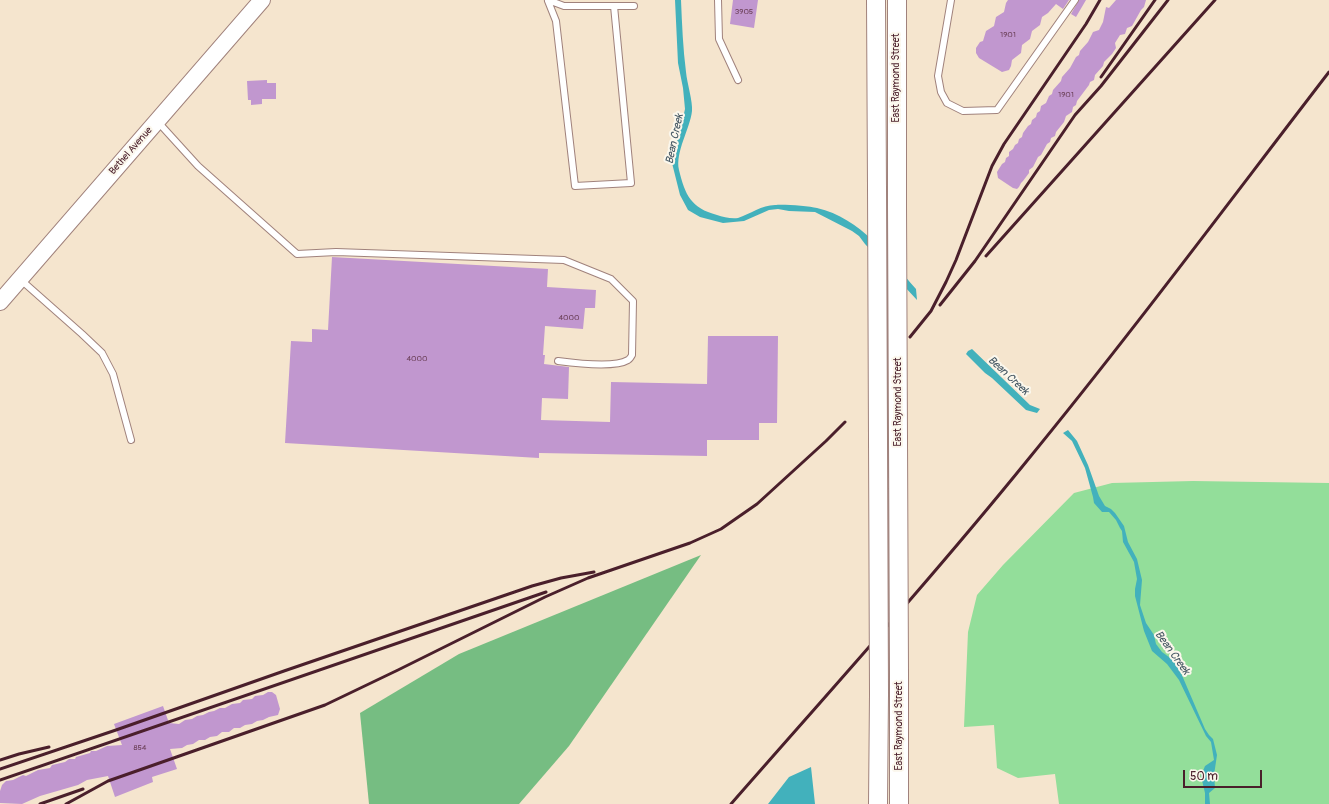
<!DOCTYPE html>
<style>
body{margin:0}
#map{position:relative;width:1329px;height:804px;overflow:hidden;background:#f5e5ce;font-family:Pangolin,sans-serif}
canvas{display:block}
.scale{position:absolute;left:1183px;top:770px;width:79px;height:18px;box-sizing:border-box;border:2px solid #4a1f2b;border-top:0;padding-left:5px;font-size:12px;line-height:14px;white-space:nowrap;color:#4a1f2b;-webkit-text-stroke:3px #fbf7ec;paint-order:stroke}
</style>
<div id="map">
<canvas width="1329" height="804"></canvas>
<div class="scale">50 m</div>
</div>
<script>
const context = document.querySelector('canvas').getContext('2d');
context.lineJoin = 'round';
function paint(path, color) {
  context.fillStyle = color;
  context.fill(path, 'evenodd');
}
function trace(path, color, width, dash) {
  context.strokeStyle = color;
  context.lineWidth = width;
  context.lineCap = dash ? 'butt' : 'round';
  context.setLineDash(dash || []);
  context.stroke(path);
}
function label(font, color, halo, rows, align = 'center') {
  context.font = font + ' Pangolin,sans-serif';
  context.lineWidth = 4;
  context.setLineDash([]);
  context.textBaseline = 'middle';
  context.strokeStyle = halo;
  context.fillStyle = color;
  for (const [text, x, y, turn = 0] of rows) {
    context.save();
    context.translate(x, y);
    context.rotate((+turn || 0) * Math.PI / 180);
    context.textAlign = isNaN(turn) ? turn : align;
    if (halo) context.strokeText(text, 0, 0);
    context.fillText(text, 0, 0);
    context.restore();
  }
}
const green = new Path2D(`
 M1193 481 1329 483V804H1059L1055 774 1018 778 997 768 994 725 964 727 968 632 977 595 1003 565 1074 493 1112 483Z`);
const forest = new Path2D(`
 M701 555 569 746 519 804H369L360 713 459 654Z`);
const water = new Path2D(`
 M675 0H681C682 24 683 49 686 72 687 83 693 102 692 111 690 129 675 152 679 170 685 195 691 208 717 215 723 217 731 219 738 218 750 214 762 205 775 205 783 204 809 206 817 208 861 218 888 257 916 289L917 300 865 244 859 236 852 231 815 212 789 211 778 209 769 210 744 221 723 223 700 217 688 210 680 195 672 163 675 148 681 127 685 109 683 88 678 63Z
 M972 349 1030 405 1040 409 1037 413 1026 410 992 378 985 373 966 354 968 351Z
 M1068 430 1077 441 1088 465 1099 496 1105 506 1111 509 1115 513 1124 526 1128 542 1137 559 1142 580 1140 605 1146 623 1154 635 1156 644 1162 652 1173 660 1181 673 1205 729 1209 735 1213 739 1217 755 1214 775 1215 788 1209 793 1210 804H1205V793L1201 776 1205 766 1214 760 1211 742 1206 736 1179 680 1167 664 1152 651 1144 631 1135 596V589L1137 579 1134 562 1123 542 1122 531 1120 528 1116 520 1109 512H1102L1094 503 1093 497 1085 468 1072 441 1063 433Z
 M811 767 815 804H768L789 777Z`);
const building = new Path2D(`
 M733 0H758L754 28 730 24Z
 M1008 0H1069L1063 9 1056 4 1048 13 1042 17 1040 25 1032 31 1030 39 1022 45 1021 53 1012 60 1011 66 1009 70 1002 72 979 58 976 53V48L980 42 983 41 986 31 994 26 996 17 1004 12 1006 3Z
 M1079 0H1086L1076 17 1071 14Z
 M1116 0H1146L1144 7 1141 10 1132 26 1127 28 1125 34 1120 35 1115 43 1116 48 1112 54 1104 62 1103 66 1095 75 1094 80 1090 82 1089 85 1077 101 1076 105 1073 107 1072 112 1066 116 1064 122 1056 132 1055 136 1051 138 1050 142 1047 144 1041 155 1038 157 1033 167 1029 170V173L1023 181 1021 183 1019 187 1017 189 1013 188 998 178 997 172 1002 164 1005 162 1006 158 1009 156V152L1013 149 1015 145 1018 143 1019 139 1022 137 1023 133 1028 126 1031 124 1032 120 1036 117 1037 113 1040 111 1041 106 1046 103 1049 96 1052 94 1053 90 1061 81 1062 77 1070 68 1076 57 1079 55 1080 51 1088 42 1093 32 1099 30 1103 22 1106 7 1109 8Z
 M267 80V83H276V99H262V104L251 105V100H248L247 81Z
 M332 257 548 269 547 287 596 290 595 308H585L583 329 545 326 543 355H545L544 364 569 367 568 399 542 398 541 420 610 422 611 382 707 384 708 336H778L777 423H759V440H707V456L539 453V458L285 443 291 341 312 342V329L328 330Z
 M268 692H272L276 695 280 709 278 715 269 717 263 720 257 721 252 724 245 725 240 728H234L229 732H222L217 736 210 737 205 740H199L193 744 187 745 182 748 170 749 177 769 152 777 153 782 115 797 108 776 87 780 78 785 40 796 22 804 0 803V791L2 785 6 781 13 780 23 775 26 776 38 770 50 768 52 765 65 762 69 759H75L76 757 90 753 91 751H96L107 746 122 745 114 724 163 706 169 723 179 724 185 720 192 719 197 716 203 715 209 712 214 711 220 708H225L232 704 240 703 243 700 252 699 255 696 263 695Z`);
const lane = new Path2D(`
 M548 0 564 6H634
 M718 0 719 39 738 80
 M951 0 938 76 941 92 947 103 963 111 997 110 1075 0
 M548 1 556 21 575 186 631 183 614 6
 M158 122 198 166 297 254 336 252 564 260 611 279 633 301 632 355C631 357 630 359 628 360 615 368 573 363 558 361
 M21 280 82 334 102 353 113 374 131 440`);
const secondary = new Path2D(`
 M0 302 262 0`);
const primary = new Path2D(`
 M876 0 877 188
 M897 0V206
 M899 673V804
 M878 804 879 694`);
const rail = new Path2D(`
 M1101 77 1155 0
 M986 256 1215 0
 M940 305 975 261 1075 115 1101 86 1168 0
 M910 337 931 311 946 282 956 260 992 166 1004 144 1086 24 1100 0
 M0 760 19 754 49 747
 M0 769 116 730 284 671 532 586 561 578 594 572
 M0 780 546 592
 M40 804 83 789
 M66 804 108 781 325 705 398 670 545 597 588 578 690 543 721 529 757 504 826 441 845 422
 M731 804C830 691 931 579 1026 462 1130 335 1229 202 1329 72`);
const primaryBridge = new Path2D(`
 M877 188 879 694
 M897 206 899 673`);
const numberNames = [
 ["3905",744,12],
 ["1901",1008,35],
 ["1901",1066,95],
 ["4000",569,318],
 ["4000",417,359],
 ["854",140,748]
];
const streetNames = [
 ["East Raymond Street",896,78,-90],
 ["Bethel Avenue",131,151,-49],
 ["East Raymond Street",898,402,-90],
 ["East Raymond Street",899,726,-90]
];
const waterNames = [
 ["Bean Creek",675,139,-78],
 ["Bean Creek",1008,376,43],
 ["Bean Creek",1172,653,54]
];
paint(green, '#93de9a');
paint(forest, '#76bd82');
paint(water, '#42b1bc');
paint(building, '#c197cf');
trace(lane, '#a0827c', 8);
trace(secondary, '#a0827c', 18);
trace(primary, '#a0827c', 20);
trace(lane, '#fff', 6);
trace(secondary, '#fff', 16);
trace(primary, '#fff', 18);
trace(rail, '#4a1f2b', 3);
trace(primaryBridge, '#a0827c', 20, []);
trace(primaryBridge, '#fff', 18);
label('8px', '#683d54', null, numberNames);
label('10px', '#4a1f2b', '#fbf7ec', streetNames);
label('italic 11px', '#475965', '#fbf7ec', waterNames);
</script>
